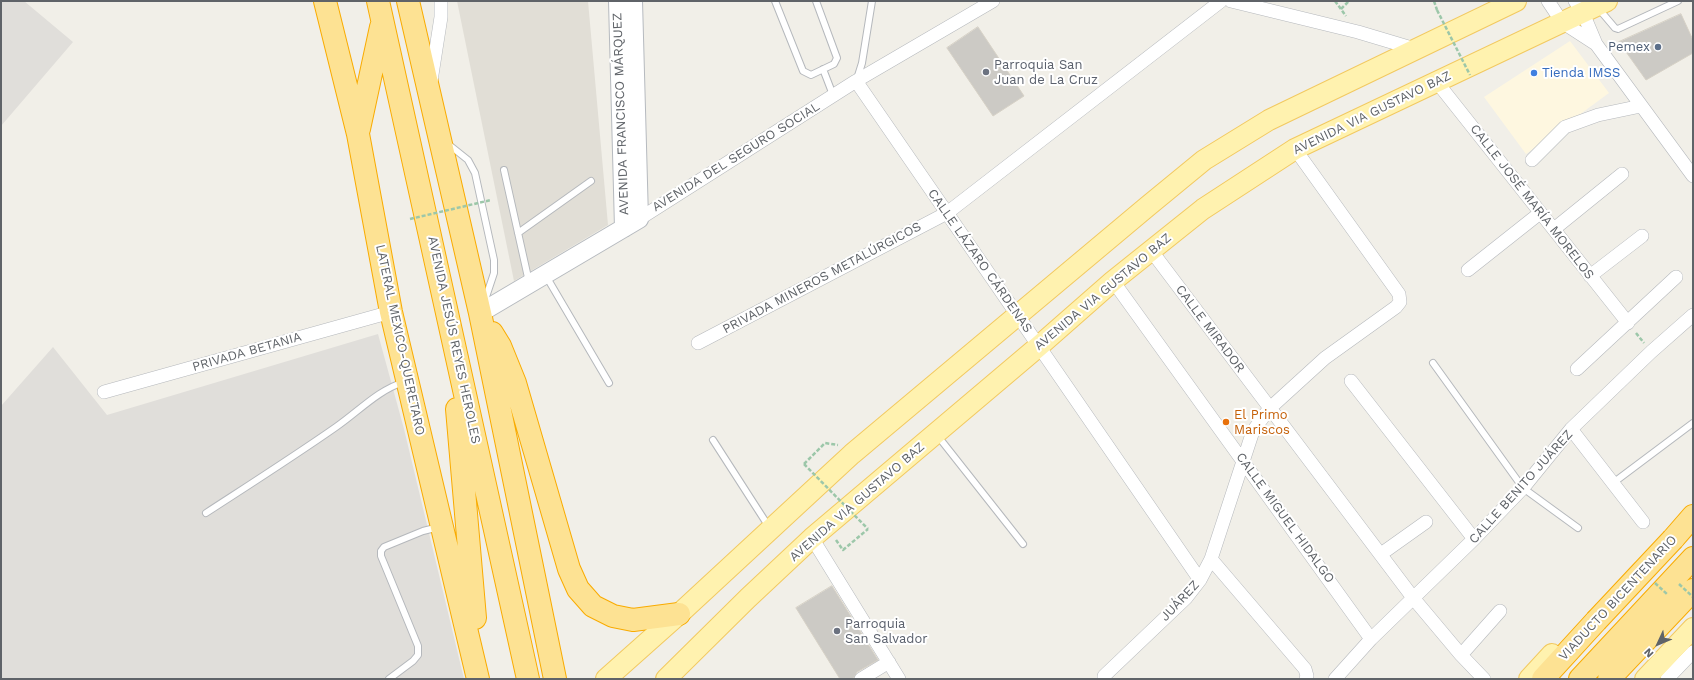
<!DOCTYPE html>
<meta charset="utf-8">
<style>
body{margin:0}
#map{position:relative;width:1694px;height:680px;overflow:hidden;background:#f1efe8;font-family:"Work Sans",sans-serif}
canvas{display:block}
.frame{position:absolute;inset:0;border:2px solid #5f6368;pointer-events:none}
.north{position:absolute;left:1638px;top:624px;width:40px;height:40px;-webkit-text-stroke:3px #fff;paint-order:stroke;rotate:226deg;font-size:11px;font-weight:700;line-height:16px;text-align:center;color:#5f6368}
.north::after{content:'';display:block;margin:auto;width:14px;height:18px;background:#5f6368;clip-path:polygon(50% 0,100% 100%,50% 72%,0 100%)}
</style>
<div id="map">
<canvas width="1694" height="680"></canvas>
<div class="frame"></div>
<div class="north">N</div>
</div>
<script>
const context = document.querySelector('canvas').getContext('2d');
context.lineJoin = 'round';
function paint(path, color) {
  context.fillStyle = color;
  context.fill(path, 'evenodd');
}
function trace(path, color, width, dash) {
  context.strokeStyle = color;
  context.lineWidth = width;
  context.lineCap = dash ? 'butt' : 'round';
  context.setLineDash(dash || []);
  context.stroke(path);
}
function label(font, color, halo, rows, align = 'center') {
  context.font = font + ' "Work Sans",sans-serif';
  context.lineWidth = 4;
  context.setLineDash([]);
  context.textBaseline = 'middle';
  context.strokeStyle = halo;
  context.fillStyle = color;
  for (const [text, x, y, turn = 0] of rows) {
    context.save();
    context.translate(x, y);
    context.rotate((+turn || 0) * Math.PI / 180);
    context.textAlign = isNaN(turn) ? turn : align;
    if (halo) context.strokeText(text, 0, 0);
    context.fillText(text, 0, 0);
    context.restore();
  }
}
const commercial = new Path2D(`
 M1570 41 1609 93 1526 154 1484 97Z`);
const industrial = new Path2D(`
 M1 1H24L73 42 1 126Z
 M378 334 404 429 464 679H1V406L53 347 107 415Z`);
const education = new Path2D(`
 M457 1H588L608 225 514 281Z`);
const building = new Path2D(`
 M1681 14 1693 40V53L1646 80 1619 42Z
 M978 27 1024 96 993 116 947 48Z
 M832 586 878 660 857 672 853 679H840L796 608Z`);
const path = new Path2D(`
 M1335 1 1346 16
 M1434 1 1437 10
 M1341 9 1349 1
 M1636 333 1644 343
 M804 464 825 443 838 445
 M836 540 843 550 868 529`);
const lane = new Path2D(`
 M775 1 803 71 811 75 834 64 837 58 816 1
 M1598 8 1615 28 1618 29 1678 1
 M823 69 833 95
 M857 79 862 63 872 1
 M448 144 468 160 475 173 494 260V273L485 300
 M504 170 529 282
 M518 233 591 181
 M546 276 609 383
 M1433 363 1523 488 1578 528
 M937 435 1023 544
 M713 440 769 527
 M1613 483 1693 423
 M206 513C249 485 293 457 336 427 358 412 378 390 404 382
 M389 679 413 661 418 655V646L381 556V551L384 547 423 531 439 527`);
const street = new Path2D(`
 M1231 1 1358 32 1415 49
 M1548 1 1562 22 1596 44
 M1575 1 1583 13 1596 44 1693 176
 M431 81 441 17V1
 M856 81 1200 580
 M1436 81 1628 323
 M1532 160 1565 127 1598 115 1641 106
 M639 219 856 81 993 1
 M1554 229 1622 174
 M1150 249 1414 599 1461 655 1484 679
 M1468 270 1540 213
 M1590 276 1642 236
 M1113 281 1371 639
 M698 343 947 213 1221 1
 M1577 369 1676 277
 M1351 381 1474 539
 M104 392 391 312
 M1571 429 1643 522
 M812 538 899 679
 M1381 554 1426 522
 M1211 559 1305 669 1307 676 1306 679
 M1461 655 1500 611
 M861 679 889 662
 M1104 679V676L1186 598 1200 580 1211 559 1253 431 1269 409 1325 358 1396 307 1400 302 1399 294 1295 149
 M1335 679 1371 639 1474 539 1523 488 1571 429 1651 352 1693 315
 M1667 679 1693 652`);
const secondary = new Path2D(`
 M618 1 624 228
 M480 313 639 219 633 1`);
const primary = new Path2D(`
 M606 679 679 614 852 454 1148 206 1204 160 1269 120 1516 1
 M666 679 748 598 812 538 1039 346 1113 281 1203 209 1295 149 1607 1
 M1529 679 1552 654
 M1645 679 1693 628`);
const highway = new Path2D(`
 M325 1 358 134 391 312 478 679
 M378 1 528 679
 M408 1 480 313 555 679
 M359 129 381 27
 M492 333 500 346 515 383 569 569 578 589 593 606 613 616 633 620 679 614
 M457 409 475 618
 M1673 539 1693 516
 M1543 679 1596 621
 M1580 679 1693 558
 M1609 679 1693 590`);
const pathBridge = new Path2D(`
 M1437 10 1470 75
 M410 219 491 200
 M804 464 868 529
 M1655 583 1668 595
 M1679 584 1693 597`);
const highwayBridge = new Path2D(`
 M1596 621 1673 539`);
const markers = [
 [1658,47,4,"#5c6f8a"],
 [986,72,4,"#6b7280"],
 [1534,73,4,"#3f7fe0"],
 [1226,422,4,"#e8710a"],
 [837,631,4,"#6b7280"]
];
const serviceNames = [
 ["Pemex",1650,47]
];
const worshipNames = [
 ["Parroquia San",994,65],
 ["Juan de La Cruz",994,80],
 ["Parroquia",845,624],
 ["San Salvador",845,639]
];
const shopNames = [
 ["Tienda IMSS",1542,73]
];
const streetNames = [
 ["AVENIDA VIA GUSTAVO BAZ",1372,113,-26],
 ["AVENIDA FRANCISCO MÁRQUEZ",621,114,-92],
 ["AVENIDA DEL SEGURO SOCIAL",736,157,-32],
 ["CALLE JOSÉ MARÍA MORELOS",1532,202,52],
 ["CALLE LÁZARO CÁRDENAS",980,261,55],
 ["PRIVADA MINEROS METALÚRGICOS",822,278,-28],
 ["AVENIDA VIA GUSTAVO BAZ",1103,292,-40],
 ["CALLE MIRADOR",1210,329,53],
 ["LATERAL MEXICO-QUERETARO",400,340,78],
 ["AVENIDA JESÚS REYES HEROLES",454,340,78],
 ["PRIVADA BETANIA",247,352,-16],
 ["CALLE BENITO JUÁREZ",1521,487,-48],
 ["AVENIDA VIA GUSTAVO BAZ",857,502,-41],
 ["CALLE MIGUEL HIDALGO",1285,518,54],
 ["VIADUCTO BICENTENARIO",1618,598,-47],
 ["JUÁREZ",1180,601,-47]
];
const foodNames = [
 ["El Primo",1234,415],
 ["Mariscos",1234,430]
];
paint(commercial, '#fef7e0');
paint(industrial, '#e0deda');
paint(education, '#e1ded6');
paint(building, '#cccac5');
trace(building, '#d6d1c6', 1);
trace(lane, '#b5b8bc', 8);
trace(street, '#b5b8bc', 14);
trace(secondary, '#b6babf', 20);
trace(primary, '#f2c960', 22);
trace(highway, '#f9ab00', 24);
trace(path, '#9cc7a9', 2.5, [4, 2]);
trace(lane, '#fff', 6);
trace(street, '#fff', 13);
trace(secondary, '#fff', 18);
trace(primary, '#fff2af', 20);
trace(highway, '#fde293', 22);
trace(highwayBridge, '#f9ab00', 24, []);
trace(pathBridge, '#9cc7a9', 2.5, [4, 2]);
trace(highwayBridge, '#fde293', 22);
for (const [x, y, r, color] of markers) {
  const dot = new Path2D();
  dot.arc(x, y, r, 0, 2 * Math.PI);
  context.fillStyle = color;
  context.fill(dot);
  trace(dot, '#fff', 1.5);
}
label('13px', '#4e5e75', '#fff', serviceNames, 'right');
label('13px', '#5b616d', '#fff', worshipNames, 'left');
label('13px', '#366cbe', '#fff', shopNames, 'left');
label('13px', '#5f6368', '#fff', streetNames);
label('13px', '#c56008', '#fff', foodNames, 'left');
</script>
